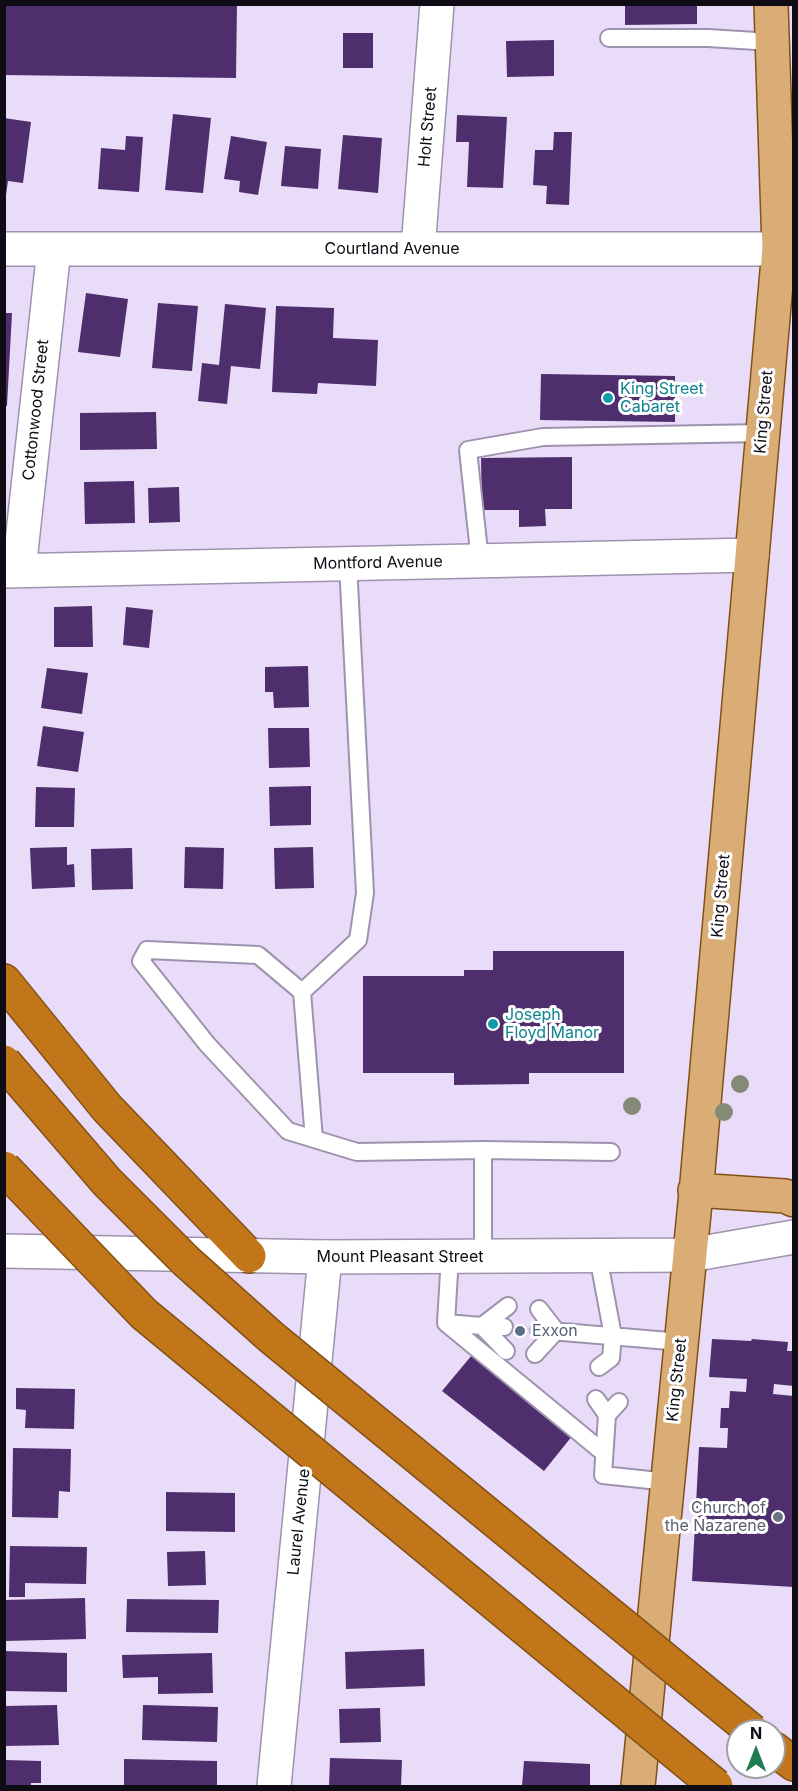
<!DOCTYPE html>
<style>
body{margin:0}
#map{position:relative;width:798px;height:1791px;overflow:hidden;background:#e9dcf8;font-family:Inter,sans-serif}
canvas{display:block}
.frame{position:absolute;inset:0;border:6px solid #100c15;pointer-events:none}
.north{position:absolute;left:726px;top:1719px;width:60px;height:60px;box-sizing:border-box;background:#fff;border:2px solid #9f9ea1;border-radius:50%;rotate:0deg;font-size:16px;font-weight:700;line-height:24px;text-align:center;color:#100c15}
.north::after{content:'';display:block;margin:auto;width:21px;height:27px;background:#227c52;clip-path:polygon(50% 0,100% 100%,50% 72%,0 100%)}
</style>
<div id="map">
<canvas width="798" height="1791"></canvas>
<div class="frame"></div>
<div class="north">N</div>
</div>
<script>
const context = document.querySelector('canvas').getContext('2d');
context.lineJoin = 'round';
function paint(path, color) {
  context.fillStyle = color;
  context.fill(path, 'evenodd');
}
function trace(path, color, width, dash) {
  context.strokeStyle = color;
  context.lineWidth = width;
  context.lineCap = dash ? 'butt' : 'round';
  context.setLineDash(dash || []);
  context.stroke(path);
}
function label(font, color, halo, rows, align = 'center') {
  context.font = font + ' Inter,sans-serif';
  context.lineWidth = 6;
  context.setLineDash([]);
  context.textBaseline = 'middle';
  context.strokeStyle = halo;
  context.fillStyle = color;
  for (const [text, x, y, turn = 0] of rows) {
    context.save();
    context.translate(x, y);
    context.rotate((+turn || 0) * Math.PI / 180);
    context.textAlign = isNaN(turn) ? turn : align;
    if (halo) context.strokeText(text, 0, 0);
    context.fillText(text, 0, 0);
    context.restore();
  }
}
const building = new Path2D(`
 M4 4H237L236 78 4 75Z
 M625 4H697V24L625 25Z
 M343 33H373V68H343Z
 M554 40V76L507 77 506 41Z
 M173 114 211 118 203 193 165 190Z
 M457 115 507 117 503 188 467 187 469 142H456Z
 M4 118 31 122 23 183 8 181 6 195Z
 M554 132H572L569 205 546 204 547 186 533 185 535 150H553Z
 M343 135 382 138 378 193 338 189Z
 M126 136 143 137 139 192 98 189 101 148 125 150Z
 M231 136 267 142 258 195 239 192 240 181 224 179Z
 M285 146 321 149 318 189 281 186Z
 M86 293 128 299 120 357 78 352Z
 M158 303 198 306 192 371 152 368Z
 M225 304 266 308 260 369 231 366 227 404 198 401 202 363 219 365Z
 M276 306 334 308 333 338 378 340 376 386 318 383 317 394 272 392Z
 M4 313H12L7 406H4Z
 M541 374 675 376V422L540 420Z
 M156 412 157 449 80 450V413Z
 M572 457V509H545L546 526 519 527V510H482L481 458Z
 M134 481 135 523 85 524 84 482Z
 M179 487 180 522 149 523 148 488Z
 M92 606 93 647H54V607Z
 M126 607 153 610 149 648 123 645Z
 M308 666 309 707 274 708 273 692H265V667Z
 M47 668 88 673 82 714 41 708Z
 M43 726 84 732 78 772 37 766Z
 M268 728H309L310 767 269 768Z
 M311 786V825L270 826 269 787Z
 M36 787 75 788 74 827H35Z
 M67 847V865L74 864 75 887 32 889 30 848Z
 M185 847 224 848 223 889 184 888Z
 M313 847 314 888 275 889 274 848Z
 M132 848 133 889 92 890 91 849Z
 M493 951H624V1073H529V1084L454 1085V1073H363V976H464V970H493Z
 M712 1339 751 1341 752 1339 788 1342 787 1351H794V1386L774 1384 773 1394 794 1396V1587L692 1581 699 1447 727 1448 728 1428H720L721 1408H729L730 1391 746 1392 747 1379 709 1377Z
 M472 1355 573 1435 544 1471 442 1391Z
 M16 1388 75 1389 74 1429 25 1428 26 1410 16 1409Z
 M13 1448 71 1449 70 1492 59 1491 58 1518 12 1517Z
 M166 1492 235 1493V1532L166 1531Z
 M10 1546 87 1547 86 1584 25 1583V1597H9Z
 M205 1551 206 1585 168 1586 167 1552Z
 M85 1598 86 1639 5 1641 4 1600Z
 M127 1599 219 1600 218 1633 126 1632Z
 M424 1649 425 1686 346 1689 345 1652Z
 M4 1651 67 1653V1692L4 1691Z
 M212 1653 213 1693 158 1694V1677L123 1678 122 1655Z
 M57 1705 59 1745 4 1746V1706Z
 M143 1705 218 1707 217 1742 142 1740Z
 M380 1708 381 1742 340 1743 339 1709Z
 M330 1758 402 1760 401 1786H329Z
 M124 1759 217 1761V1786H124Z
 M4 1760 41 1761V1783H31V1786H4Z
 M524 1761 590 1764V1786H522Z`);
const lane = new Path2D(`
 M609 38H708L772 42
 M480 561 468 450 543 437 762 433
 M348 564 365 893 358 940 302 992 258 955 147 950 141 961 207 1044 288 1131 357 1152 483 1150V1256
 M302 992 314 1139
 M483 1150 611 1152
 M450 1256 446 1323 482 1326 508 1306
 M598 1256 613 1336 611 1358 599 1367
 M539 1309 556 1331
 M446 1323 604 1453
 M504 1327 482 1326 506 1351
 M539 1330 681 1342
 M535 1354 556 1331
 M596 1399 607 1415 619 1402
 M607 1415 603 1475 668 1482`);
const street = new Path2D(`
 M4 249H779
 M418 249 437 4
 M19 570 54 249
 M4 571 752 555
 M274 1786 325 1257`);
const secondary = new Path2D(`
 M4 1251 325 1257 690 1255 794 1237`);
const primary = new Path2D(`
 M695 1190 785 1196 794 1200
 M638 1786 697 1182 779 249 771 4`);
const highway = new Path2D(`
 M4 981 107 1108 249 1256
 M774 1749 794 1764`);
const highwayBridge = new Path2D(`
 M4 1062 107 1182 186 1261 271 1337 752 1731
 M4 1168 144 1314 716 1786`);
const trees = [
 [740,1084],
 [632,1106],
 [724,1112]
];
const markers = [
 [608,398,6,"#0f9aa8"],
 [493,1024,6,"#0f9aa8"],
 [520,1331,6,"#5c6f8a"],
 [778,1517,6,"#6b7280"]
];
const streetNames = [
 ["Holt Street",428,127,-85],
 ["Courtland Avenue",392,249],
 ["Cottonwood Street",36,410,-84],
 ["King Street",764,412,-85],
 ["Montford Avenue",378,563,-1],
 ["King Street",721,896,-85],
 ["Mount Pleasant Street",400,1257],
 ["King Street",677,1380,-84],
 ["Laurel Avenue",299,1522,-84]
];
const cultureNames = [
 ["King Street",620,389],
 ["Cabaret",620,407],
 ["Joseph",505,1015],
 ["Floyd Manor",505,1033]
];
const serviceNames = [
 ["Exxon",532,1331]
];
const worshipNames = [
 ["Church of",766,1508],
 ["the Nazarene",766,1526]
];
paint(building, '#4e2e6c');
trace(lane, '#9e93ac', 20);
trace(street, '#9e93ac', 36);
trace(secondary, '#9e93ac', 36);
trace(primary, '#835118', 36);
trace(highway, '#835118', 36);
trace(lane, '#fff', 16);
trace(street, '#fff', 33);
trace(secondary, '#fff', 33);
trace(primary, '#daad76', 33);
trace(highway, '#c1761a', 33);
trace(highwayBridge, '#835118', 36, []);
trace(highwayBridge, '#c1761a', 33);
context.fillStyle = '#858a78';
for (const [x, y] of trees) {
  context.beginPath();
  context.arc(x, y, 9, 0, 2 * Math.PI);
  context.fill();
}
for (const [x, y, r, color] of markers) {
  const dot = new Path2D();
  dot.arc(x, y, r, 0, 2 * Math.PI);
  context.fillStyle = color;
  context.fill(dot);
  trace(dot, '#fff', 2);
}
label('16px', '#100c15', '#fff', streetNames);
label('16px', '#0d838f', '#fff', cultureNames, 'left');
label('16px', '#4e5e75', '#fff', serviceNames, 'left');
label('16px', '#5b616d', '#fff', worshipNames, 'right');
</script>
